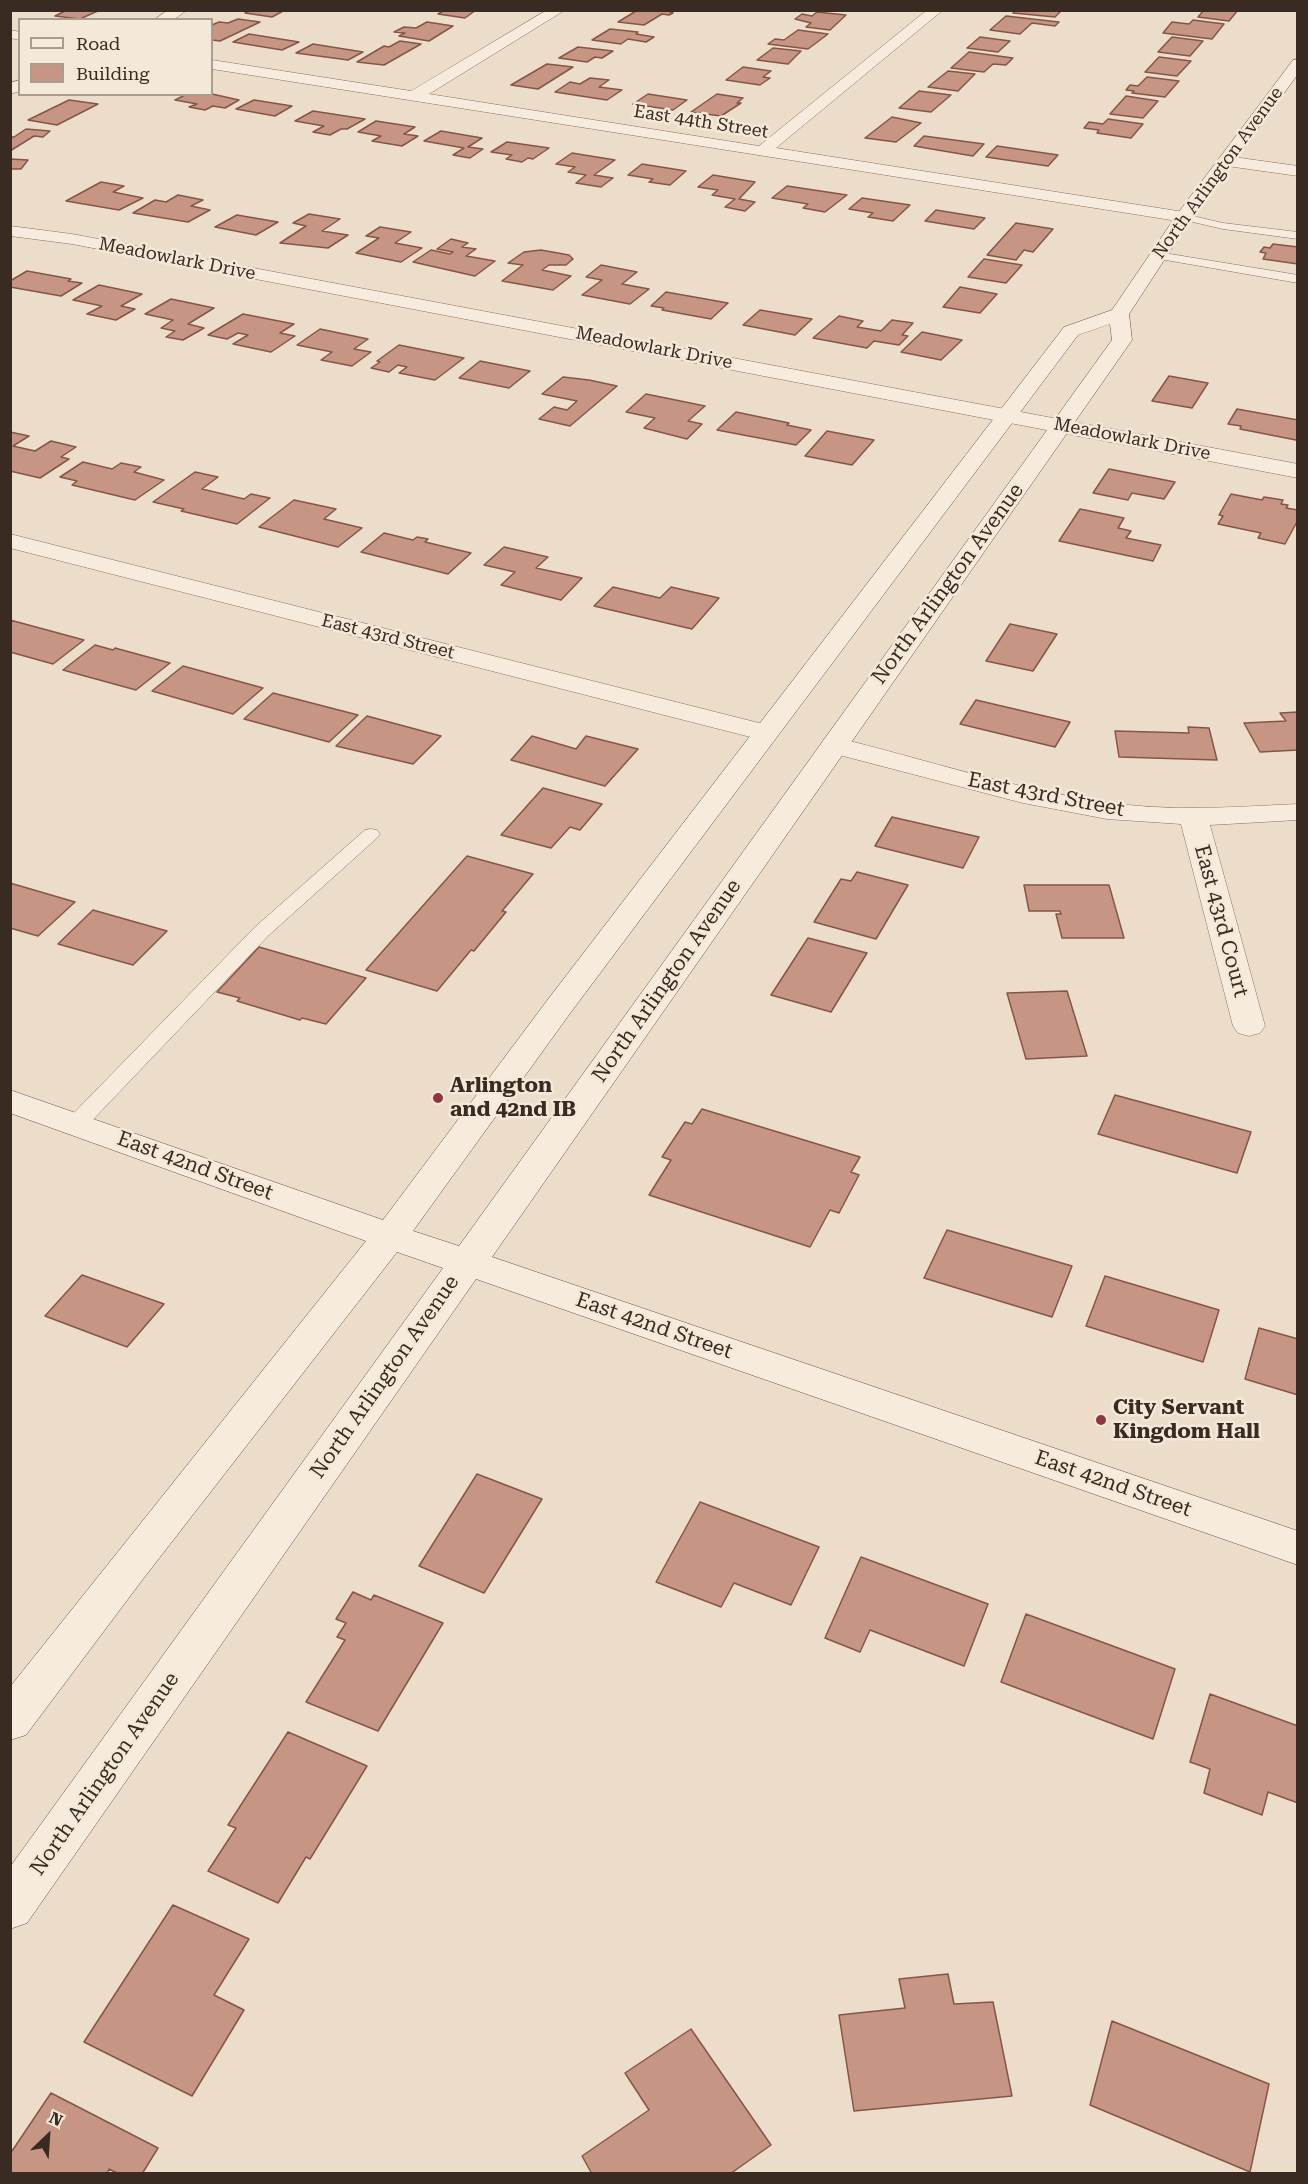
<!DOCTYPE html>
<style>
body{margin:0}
#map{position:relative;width:1308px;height:2184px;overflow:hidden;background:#ecddca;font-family:"Roboto Serif",serif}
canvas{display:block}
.frame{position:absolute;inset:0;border:12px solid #392a22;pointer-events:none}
.legend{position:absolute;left:18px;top:18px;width:195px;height:78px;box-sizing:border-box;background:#f4e8d9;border:2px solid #a99c90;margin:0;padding:8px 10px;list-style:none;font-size:18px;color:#392a22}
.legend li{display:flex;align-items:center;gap:12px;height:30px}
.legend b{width:30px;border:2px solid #a99c90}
.north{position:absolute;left:18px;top:2106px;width:60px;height:60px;-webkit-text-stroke:4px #f4e8d9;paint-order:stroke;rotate:25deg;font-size:16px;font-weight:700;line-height:24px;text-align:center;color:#392a22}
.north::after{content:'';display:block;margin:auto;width:21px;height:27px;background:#392a22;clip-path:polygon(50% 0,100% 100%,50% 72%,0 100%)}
</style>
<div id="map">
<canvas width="1308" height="2184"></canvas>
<div class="frame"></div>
<ul class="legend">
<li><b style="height:8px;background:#f7ebdd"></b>Road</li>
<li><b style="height:16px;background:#c79583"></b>Building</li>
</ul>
<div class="north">N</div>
</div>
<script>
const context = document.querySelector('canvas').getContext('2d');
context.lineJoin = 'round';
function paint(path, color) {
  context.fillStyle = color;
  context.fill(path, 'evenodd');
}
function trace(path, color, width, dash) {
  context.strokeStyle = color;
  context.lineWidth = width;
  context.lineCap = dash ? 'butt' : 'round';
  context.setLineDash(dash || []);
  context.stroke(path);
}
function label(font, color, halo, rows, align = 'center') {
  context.font = font + ' "Roboto Serif",serif';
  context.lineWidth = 5;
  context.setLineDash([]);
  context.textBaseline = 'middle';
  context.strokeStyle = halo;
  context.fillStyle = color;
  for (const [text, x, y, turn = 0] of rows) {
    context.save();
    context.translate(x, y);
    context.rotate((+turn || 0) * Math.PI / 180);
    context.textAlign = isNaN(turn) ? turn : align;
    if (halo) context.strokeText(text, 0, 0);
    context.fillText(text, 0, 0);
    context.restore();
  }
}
const building = new Path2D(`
 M67 10H100L80 19 55 16Z
 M250 10H285L272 17 245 13Z
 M445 10H476L465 18 438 14Z
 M665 10 673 13 669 15 662 14 644 25 618 22 636 11Z
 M1016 10H1062L1055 17 1013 13Z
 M1204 10H1238L1229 21 1198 17Z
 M817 12 846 15 830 30 806 27 811 23 795 19 802 14 812 16Z
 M1006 16 1059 22 1055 26 1032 23 1020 34 990 30Z
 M238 19 260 22 220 41 212 40V25L219 22 228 23Z
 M1193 20 1224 24 1212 39 1163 33 1172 22 1189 24Z
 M427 22 453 26 429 41 399 36 405 33 394 32 404 27 416 28Z
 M610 29 638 32 636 34 654 37 646 42 628 39 621 44 592 40Z
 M798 30 828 34 808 49 768 44 775 39 784 40Z
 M249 34 299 42 282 50 233 42Z
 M980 37 1010 41 998 52 967 48Z
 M1172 37 1203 41 1190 56 1158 52Z
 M400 41 421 44 384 65 357 62 384 46 389 47Z
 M313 44 363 52 348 60 296 53Z
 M578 47 613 51 602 58 595 57 587 62 559 58Z
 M773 48 801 51 788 64 757 60Z
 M969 52 1013 58 1006 65 993 64 984 72 951 68Z
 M1159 57 1191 61 1177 76 1145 72Z
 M547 64 573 67 538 89 511 85Z
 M743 67 771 71 763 77 770 78 760 85 726 80Z
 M948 71 975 74 958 91 928 87Z
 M1147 77 1179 81 1165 97 1132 93 1134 91 1126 90 1130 85 1138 86Z
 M590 78 609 80 599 87 622 90 607 100 555 92 570 82 580 84Z
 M919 91 951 95 931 112 899 108Z
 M187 94H212L239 100 225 108 213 106 205 110 189 107 197 104 175 100Z
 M648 94 687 100 673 110 633 104Z
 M717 94 743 98 737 103H741L721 116 691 112Z
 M1126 96 1158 101 1143 118 1110 114Z
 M69 100 98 104 57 125 28 120Z
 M254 100 292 106 275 116 236 109Z
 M313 111 365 119 347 129H341L330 135 313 132 324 126 295 121Z
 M892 117 921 123 896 142 865 138Z
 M1108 119 1143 124 1131 138 1097 133 1099 130 1084 128 1089 122 1103 124Z
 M376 121 415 127 404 134 418 136 402 146 372 141 381 136 358 132Z
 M26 129 50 131 43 137 34 136 10 151V137H14Z
 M441 131 482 138 468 147 483 149 470 158 453 155 464 148 424 141Z
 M924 136 984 144 973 156 914 146Z
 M507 142 549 148 533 159 528 158 522 162 506 159 512 155 491 152Z
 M997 146 1058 155 1048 166 986 157Z
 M572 153 615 160 594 175 613 178 601 187 576 183 586 175 568 172 575 167 556 164Z
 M10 159 28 160 21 169H10Z
 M642 164 686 171 670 185 649 182 653 179 628 175Z
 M713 175 755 182 739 199 755 202 745 211 725 207 735 199 712 195 718 190 698 187Z
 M101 182 124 186 113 192 143 198 119 210 66 201Z
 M787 186 847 195 825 212 803 208 808 204 772 198Z
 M178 195 203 200 191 206 210 210 188 222 133 213 155 200 166 202Z
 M862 198 910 205 893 221 868 217 873 213 849 209Z
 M936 210 985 218 974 229 925 221Z
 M309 214 340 219 322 231 348 235 328 248 280 243 306 226 293 223Z
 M237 215 278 222 256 235 215 227Z
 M1016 223 1053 229 1033 252 1024 250 1016 260 987 255Z
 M380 227 411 232 395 243 422 248 401 262 356 253 379 238 366 236Z
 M451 239 468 243 462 247 476 249 466 256 495 261 475 276 413 262 431 250 450 254 453 252 437 249Z
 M1273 244 1298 247V264L1263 259 1266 253 1260 252 1264 247 1270 248Z
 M541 250 569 255 573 259 566 265H549L542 270 571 276 553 290 502 281 523 265 508 263 524 252Z
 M984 259 1022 265 1006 283 968 277Z
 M601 265 637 272 622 284 649 289 630 304 582 295 602 280 586 277Z
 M27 271 71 279 68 281 82 283 61 296 10 287V281Z
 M99 285 142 294 121 306 135 309 116 320 87 314 102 306 73 300Z
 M960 287 997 294 980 313 943 307Z
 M666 292 728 303 711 319 662 310 664 308 651 306Z
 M171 299 214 308 188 324 204 328 183 340 166 337 175 331 161 328 173 320 145 314Z
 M760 310 812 319 795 335 743 325Z
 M243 314 294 324 280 333 295 336 271 352 233 344 248 335 238 333 227 339 208 335Z
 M839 316 863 321 857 327 881 331 892 320 913 323 902 335 908 336 899 345 874 341 867 348 813 338Z
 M320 329 368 339 354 349 371 352 352 366 321 360 332 352 297 345Z
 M922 332 962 340 941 360 901 352Z
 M399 345 464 358 435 380 399 373 407 367 398 365 389 372 371 368 380 362 377 361Z
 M480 361 530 371 509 388 459 378Z
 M1169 376 1208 383 1192 408 1152 401Z
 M563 377 589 380 617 386 570 426 539 419 554 407 567 410 577 401 542 394Z
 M646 394 705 406 688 421 702 424 687 439 644 428 655 418 626 412Z
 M1237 409 1298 420V437L1296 440 1240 429 1241 426 1228 424Z
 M736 412 789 423 787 425 811 430 796 445 717 430Z
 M827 431 874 440 852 465 805 456Z
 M10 432 29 436 13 446 35 451 51 441 76 447 61 457 69 459 40 478 10 471Z
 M83 462 112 469 121 463 141 467 134 472 164 480 135 500 72 485 77 481 60 477Z
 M1109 469 1175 482 1164 499 1132 493 1128 500 1093 493Z
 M195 472 218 477 202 489 244 499 251 494 270 498 237 524 181 511 184 509 153 502Z
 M1231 494 1262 500 1264 497 1283 500 1281 504 1288 505 1286 508 1298 510V520L1285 544 1258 538 1261 533 1218 524 1223 516 1219 515Z
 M294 500 336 509 324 519 362 528 338 547 259 527Z
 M1080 509 1124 518 1118 528 1131 531 1126 538 1161 545 1153 561 1059 541Z
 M384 533 413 540 417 537 428 539 425 542 471 553 448 574 361 552Z
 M504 547 548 557 536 568 582 578 561 600 501 585 515 572 484 565Z
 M613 587 660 598 671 587 719 598 692 629 594 606Z
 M10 620 84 640 53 664 10 652Z
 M1010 624 1057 634 1033 671 986 661Z
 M95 645 113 650 115 648 170 663 136 690 63 670Z
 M183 666 263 688 233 714 152 691Z
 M273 693 358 715 329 742 244 719Z
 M976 700 1070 722 1055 747 960 724Z
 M1298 712V750L1260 752 1244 723 1286 721 1280 713Z
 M367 716 441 736 413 764 336 746Z
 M1188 727 1209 728 1217 760 1119 757 1115 731 1189 733Z
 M532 736 576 749 586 736 638 749 605 786 511 760Z
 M543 788 602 804 580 830 570 827 551 848 501 835Z
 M892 817 979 837 963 868 875 846Z
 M467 856 533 874 502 911 506 912 474 951 471 950 437 991 366 970Z
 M857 872 908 885 876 939 814 922 841 879 851 881Z
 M10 883 75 902 38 936 10 928Z
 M1024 885H1109L1124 938H1062L1056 914H1061L1060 911H1029Z
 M93 910 167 931 133 965 58 944Z
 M808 938 867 953 831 1012 771 995Z
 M259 947 366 978 326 1024 302 1018 300 1020 237 1001 240 998 217 992Z
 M1067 991 1087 1056 1026 1059 1007 993Z
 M1115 1095 1251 1132 1237 1173 1098 1134Z
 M702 1109 860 1157 851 1172 859 1175 839 1213 830 1210 810 1247 649 1195 671 1160 662 1157 685 1122 692 1124Z
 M947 1230 1072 1266 1052 1317 924 1278Z
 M82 1275 164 1304 127 1347 45 1316Z
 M1105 1276 1219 1310 1203 1362 1086 1326Z
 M1259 1328 1298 1339V1395L1245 1379Z
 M477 1474 542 1499 484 1593 419 1566Z
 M700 1502 819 1547 791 1605 734 1583 721 1607 656 1582Z
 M861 1557 988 1604 964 1666 870 1630 860 1652 825 1638Z
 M353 1592 371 1600 374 1595 443 1623 378 1731 306 1702 345 1640 337 1637 346 1623 336 1619Z
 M1026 1614 1175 1669 1153 1739 1001 1682Z
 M1210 1694 1298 1726V1803L1268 1792 1262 1815 1204 1793 1210 1769 1190 1762Z
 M288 1732 367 1766 310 1859 306 1857 278 1903 208 1871 236 1828 228 1825Z
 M173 1905 249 1939 214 1995 244 2010 192 2096 84 2042Z
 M948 1974 954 2004 993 2002 1012 2096 854 2111 839 2015 905 2008 899 1979Z
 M1112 2021 1269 2084 1250 2172 1090 2105Z
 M691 2029 771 2145 730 2174H592L582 2156 649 2110 625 2073Z
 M51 2093 158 2148 142 2174H119L109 2169 107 2174H10V2154Z`);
const lane = new Path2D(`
 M1184 214 1223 223 1298 232V239L1223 229 1180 219V215Z
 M1158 252 1298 275V283L1154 258 1152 256Z
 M371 829 377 830 380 834 377 838 269 935 84 1129 76 1131 68 1129 65 1124 68 1119 255 927 365 830Z`);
const street = new Path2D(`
 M168 10H187L173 20H154Z
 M547 10H565L429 94 759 146 927 10H943L776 148 1184 212 1190 213 1193 217 1190 221 1184 222 212 69V60L411 91Z
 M10 30 20 32V40L10 38Z
 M20 80V91L10 94V83Z
 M1226 156 1298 166V176L1220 165 1218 161Z
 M10 226 72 234 1298 464V478L72 244 10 236Z
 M10 534 775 727 779 733 775 739 766 741 10 548Z
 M834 737C924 759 1013 789 1105 802 1169 812 1234 807 1298 804V820L1210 825 1265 1026 1260 1033 1249 1036 1238 1033 1233 1026 1181 824 1107 819 1023 803 824 751 821 745 824 739Z`);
const secondary = new Path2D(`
 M1298 59V74L1191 219 1129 314 1132 340 492 1257 1298 1531V1565L476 1279 27 1923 10 1929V1867L443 1268 397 1252 143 1579 26 1735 10 1740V1687L366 1241 10 1113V1090L383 1220 549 998 1064 327 1112 310 1178 213 1293 60ZM1110 324 1112 340 459 1246 413 1231 571 1012 1078 335Z`);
const markers = [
 [438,1098,6,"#923442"],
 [1101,1420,6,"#923442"]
];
const farStreetnames = [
 ["East 44th Street",701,122,9],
 ["North Arlington Avenue",1218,173,-54],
 ["Meadowlark Drive",177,259,11],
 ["Meadowlark Drive",654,348,11],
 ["Meadowlark Drive",1132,439,11],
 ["East 43rd Street",388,637,14]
];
const streetNames = [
 ["North Arlington Avenue",948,584,-54],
 ["East 43rd Street",1046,795,11],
 ["East 43rd Court",1221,921,75],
 ["North Arlington Avenue",667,981,-55],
 ["East 42nd Street",195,1166,20],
 ["East 42nd Street",654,1326,19],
 ["North Arlington Avenue",385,1377,-55],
 ["East 42nd Street",1113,1484,19],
 ["North Arlington Avenue",105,1774,-55]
];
const poiNames = [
 ["Arlington",450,1086],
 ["and 42nd IB",450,1110],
 ["City Servant",1113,1408],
 ["Kingdom Hall",1113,1432]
];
paint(building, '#c79583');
trace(building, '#855647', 1.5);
trace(lane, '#886f5f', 1);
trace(street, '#886f5f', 1);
trace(secondary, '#6a5042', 1);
paint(lane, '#f7ebdd');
paint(street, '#f7ebdd');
paint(secondary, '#f7ebdd');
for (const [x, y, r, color] of markers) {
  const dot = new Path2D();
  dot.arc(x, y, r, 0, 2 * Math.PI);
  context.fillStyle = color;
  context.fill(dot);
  trace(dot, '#f4e8d9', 2);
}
label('18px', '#392a22', '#f4e8d9', farStreetnames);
label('21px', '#392a22', '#f4e8d9', streetNames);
label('bold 21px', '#392a22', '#f4e8d9', poiNames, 'left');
</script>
